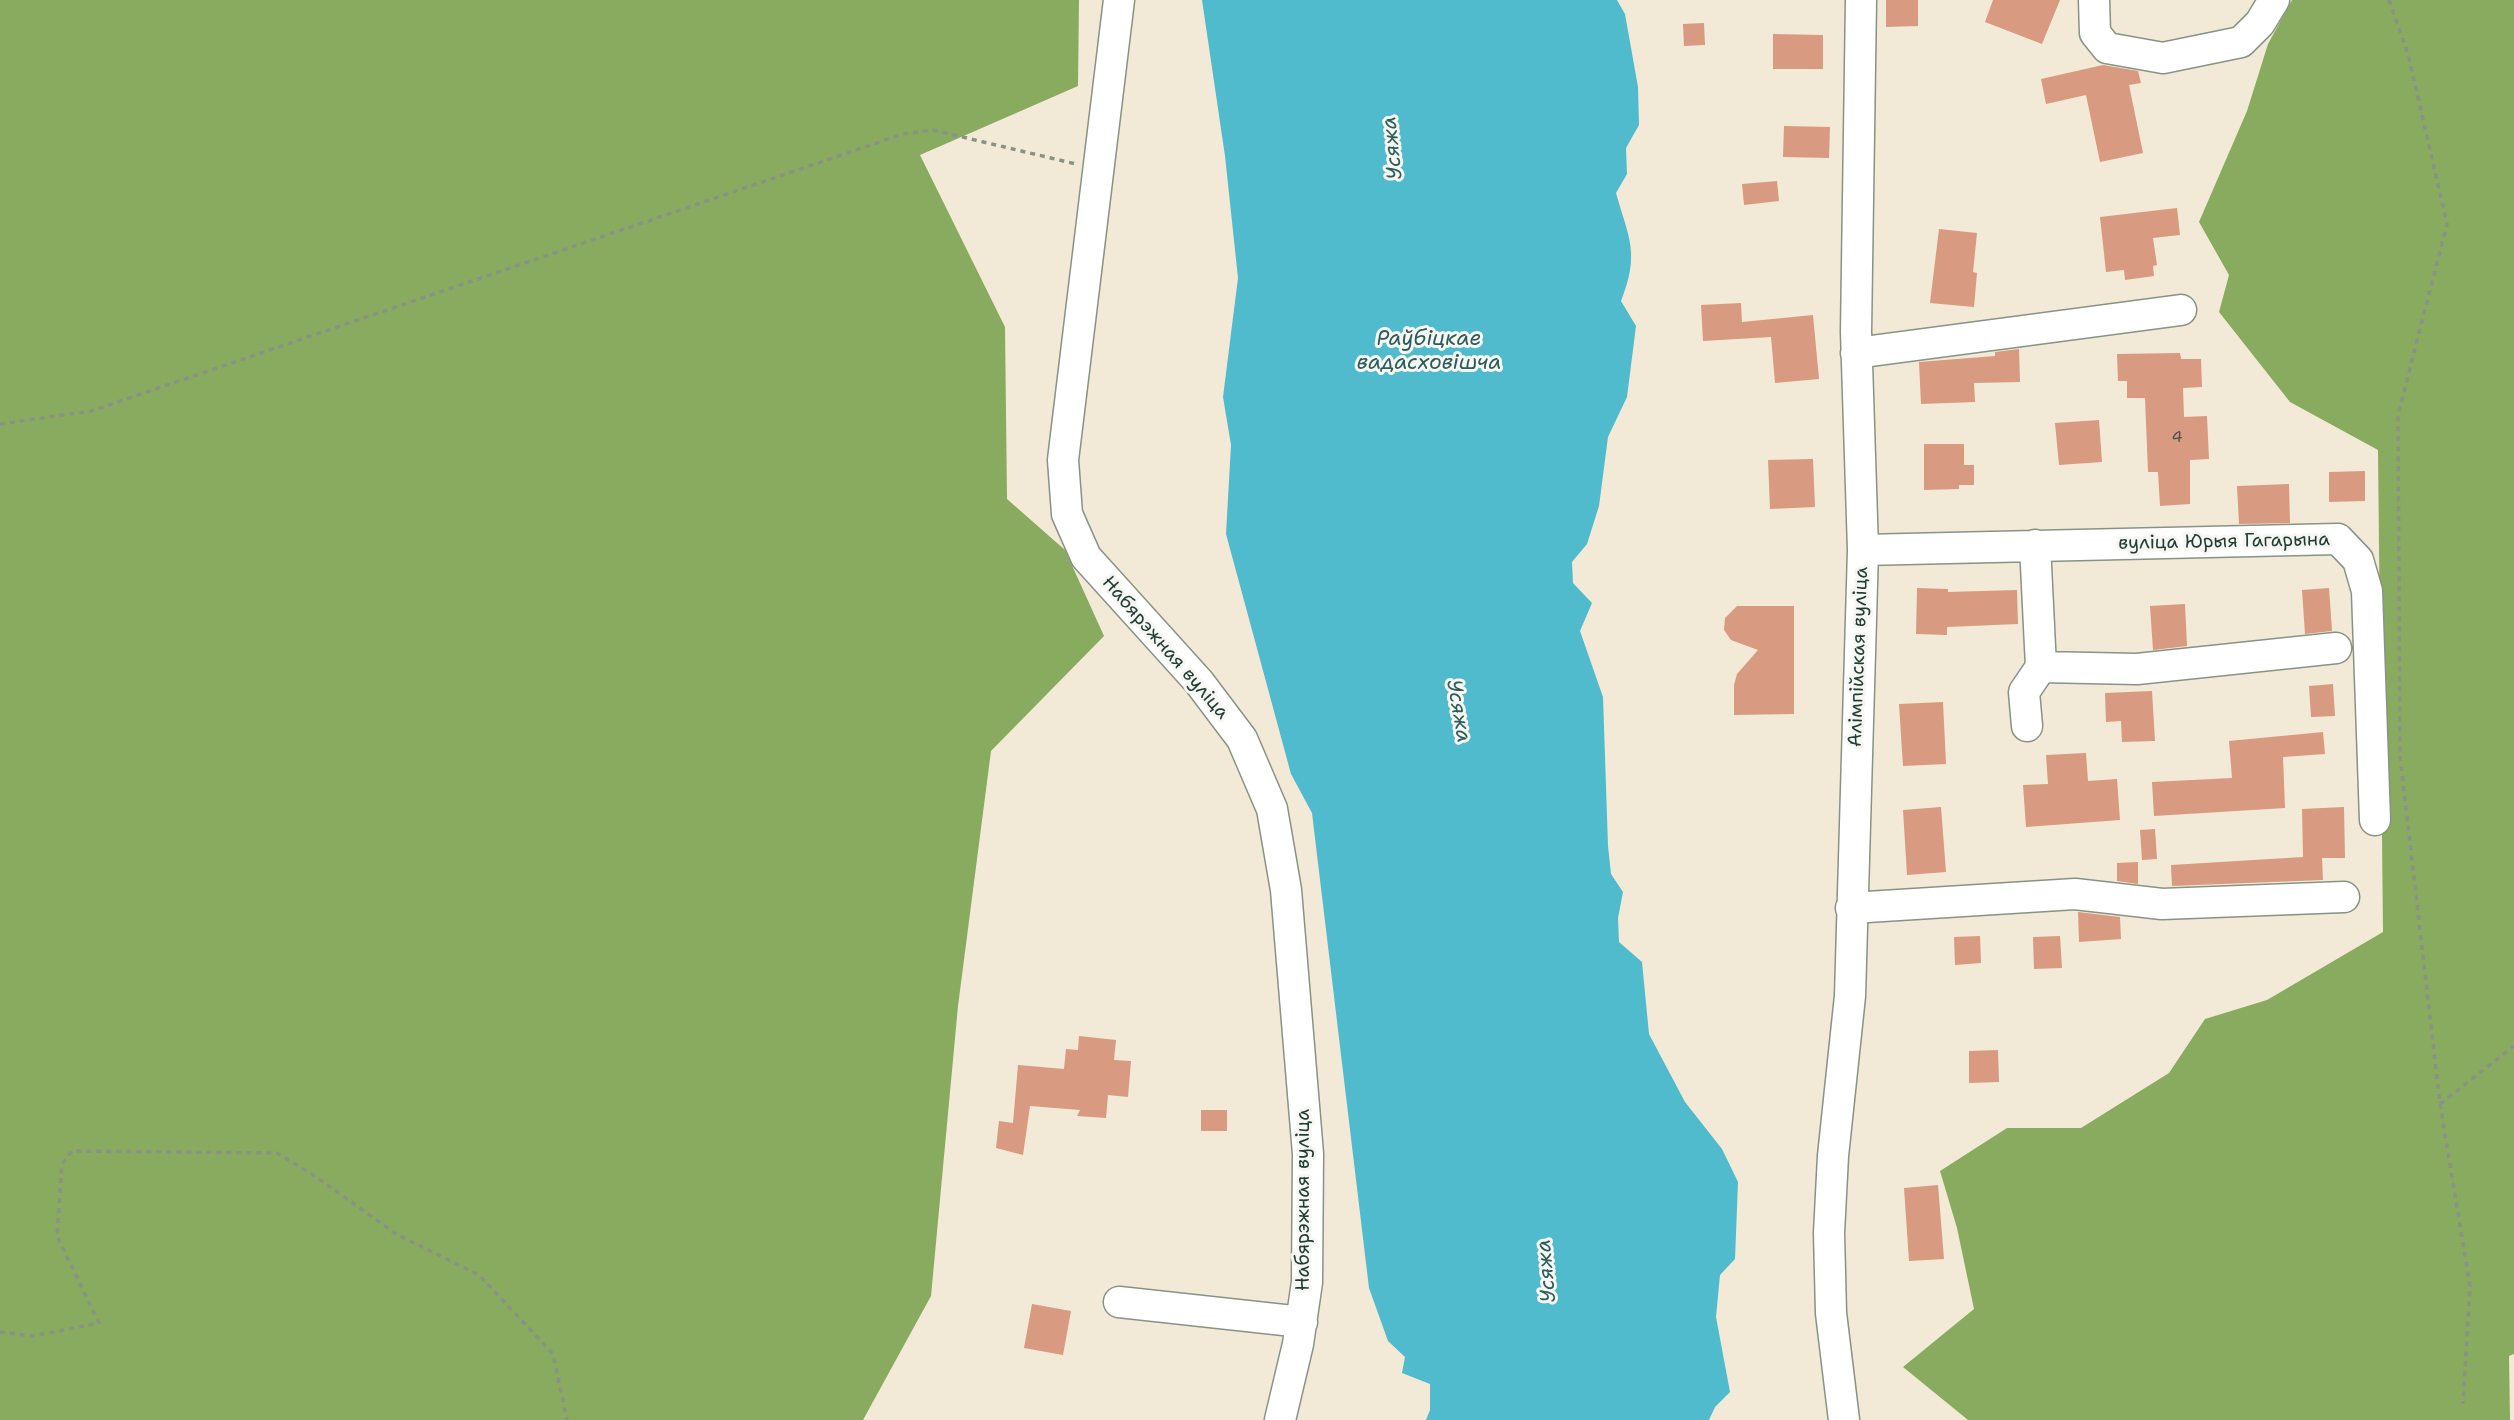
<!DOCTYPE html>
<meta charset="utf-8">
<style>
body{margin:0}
canvas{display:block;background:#f2e9d6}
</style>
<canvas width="2514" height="1420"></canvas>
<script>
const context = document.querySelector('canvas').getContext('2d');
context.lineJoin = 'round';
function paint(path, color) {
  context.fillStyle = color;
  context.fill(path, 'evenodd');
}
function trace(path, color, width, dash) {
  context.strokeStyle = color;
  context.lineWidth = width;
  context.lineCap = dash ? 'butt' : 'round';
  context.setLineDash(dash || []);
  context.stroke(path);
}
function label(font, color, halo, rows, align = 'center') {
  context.font = font + ' "Shantell Sans",sans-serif';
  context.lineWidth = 6;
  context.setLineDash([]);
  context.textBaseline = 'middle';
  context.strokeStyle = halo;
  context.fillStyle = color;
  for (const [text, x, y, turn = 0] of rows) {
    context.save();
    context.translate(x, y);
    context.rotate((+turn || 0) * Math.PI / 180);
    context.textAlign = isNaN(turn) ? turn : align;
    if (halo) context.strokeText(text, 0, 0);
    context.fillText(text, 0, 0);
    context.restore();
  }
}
const forest = new Path2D(`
 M0 0H1079L1078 86 920 155 1005 327 1007 499 1065 550 1104 636 991 751 958 1006 931 1296 863 1420H0Z
 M2292 0H2514V1354L2509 1356 2510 1420H1968L1903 1367 1974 1309 1957 1228 1940 1171 2007 1128H2081L2169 1073 2205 1019 2267 1000 2383 932 2378 450 2290 402 2219 312 2229 275 2199 222 2247 111 2268 44Z`);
const water = new Path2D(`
 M1202 0H1617L1625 14 1638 87 1639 125 1626 148 1627 174 1616 193C1629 239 1640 253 1621 301L1636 326 1627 397 1608 437 1599 506 1587 544 1572 562 1573 583 1592 603 1580 631 1603 697 1608 846 1611 874 1623 892 1618 918 1619 942 1642 962 1649 1034 1685 1102 1722 1149 1738 1182 1735 1259 1720 1275 1716 1317 1730 1392 1715 1407 1709 1420H1426L1430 1410V1384L1402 1373 1405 1357 1388 1341 1369 1288 1312 813 1291 774 1226 534 1231 445 1223 397 1238 278 1225 156Z`);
const building = new Path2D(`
 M1886 0H1918V26L1886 27Z
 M1993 0H2060L2042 44 1985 22Z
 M1704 23 1705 45 1684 46 1683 24Z
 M1773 34 1823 35V69H1773Z
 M2103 65 2138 71 2141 83 2129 85 2143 153 2100 162 2086 95 2046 104 2041 79Z
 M1784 126 1830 127 1829 158 1783 157Z
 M1777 181 1779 201 1744 205 1742 184Z
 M2177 208 2180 235 2153 238 2157 265 2153 266 2154 276 2125 280 2124 270 2106 272 2100 217Z
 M1939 229 1977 233 1973 272 1977 273 1974 307 1930 303Z
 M1741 303 1742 322 1813 315 1819 379 1775 383 1771 337 1703 341 1701 305Z
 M2019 349 2020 382 1974 383 1975 402 1921 404 1919 362 1995 356V352Z
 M2180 353 2181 359H2201L2202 387 2183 388 2184 417 2207 416 2209 459 2190 460V504L2160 506 2158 472H2148L2145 398H2127V381H2118L2117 354Z
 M2099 420 2102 462 2059 465 2055 423Z
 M1924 444H1964V465H1974V485H1959V489L1924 490Z
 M1813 459 1815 507 1770 509 1768 460Z
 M2365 471V501L2329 502V472Z
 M2289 484 2290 523 2239 524 2237 486Z
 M1917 588 1948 589V592L2017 590 2018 624 1947 627V635L1916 634Z
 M2329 588 2332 631 2305 634 2302 590Z
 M2185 604 2187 646 2153 650 2150 606Z
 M1737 606H1794V714L1734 715V685L1737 674 1758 650 1731 640 1724 630 1725 618Z
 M2333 684 2335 716 2311 717 2309 686Z
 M2152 691 2155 741 2122 742 2121 721 2106 722 2105 693Z
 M1943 702 1946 764 1903 766 1899 704Z
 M2323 732 2325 754 2283 757 2285 808 2154 816 2152 782 2232 778 2229 741Z
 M2086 753 2088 781 2117 779 2120 820 2026 827 2023 785 2048 784 2046 755Z
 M1941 807 1946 872 1907 875 1903 810Z
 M2344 807 2345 858H2322L2323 880 2172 886 2171 865 2303 857 2302 809Z
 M2155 829 2157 859 2142 860 2140 830Z
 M2138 862V884L2117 881V863Z
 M2078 912 2120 917 2121 939 2079 942Z
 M1980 936 1981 963 1955 965 1954 937Z
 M2060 936 2062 968 2034 969 2033 937Z
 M1079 1036 1116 1040 1114 1060 1131 1061 1128 1097 1108 1095 1106 1118 1077 1116 1080 1110 1030 1106 1023 1155 996 1148 999 1121 1013 1123 1018 1065 1064 1069 1066 1049 1078 1050Z
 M1998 1050 1999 1082 1969 1083V1051Z
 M1201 1110H1227V1131H1201Z
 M1938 1185 1944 1259 1909 1261 1904 1188Z
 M1032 1304 1071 1311 1063 1355 1024 1348Z`);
const path = new Path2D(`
 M2389 0 2408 54 2447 224 2398 415 2400 756 2440 1104 2470 1286 2463 1404
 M0 424 91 411 903 134 933 130 1076 164
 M2440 1104 2514 1046
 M0 1332 32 1336 99 1323 57 1236 62 1164 72 1151 277 1153 315 1176 396 1234 479 1275 553 1354 567 1420`);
const minor = new Path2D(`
 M1119 0 1063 460 1067 514 1086 557 1199 682 1242 739 1272 809 1286 890 1308 1154 1307 1282 1298 1344 1280 1420
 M2094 0 2095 33 2107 48 2163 58 2241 42 2260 23 2274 0
 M1856 353 2181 310
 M1863 550 2338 539 2358 560 2367 591 2375 820
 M2041 667 2137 669 2336 648
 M2027 726 2024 692 2041 667 2035 545
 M1851 908 2075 894 2162 904 2344 897
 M1119 1302 1302 1322
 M1844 1420 1831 1313 1829 1233 1833 1156 1850 996 1863 550 1856 332 1861 0`);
const numberNames = [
 ["4",2177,438]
];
const streetNames = [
 ["вуліца Юрыя Гагарына",2224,542,-1],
 ["Набярэжная вуліца",1165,648,49],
 ["Алімпійская вуліца",1859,657,-88],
 ["Набярэжная вуліца",1304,1200,-90]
];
const waterNames = [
 ["Усяжа",1393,148,-96],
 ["Раўбіцкае",1429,340],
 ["вадасховішча",1429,364],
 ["Усяжа",1458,711,80],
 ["Усяжа",1547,1271,-95]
];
paint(forest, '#89ab5f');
paint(water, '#50bbcc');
paint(building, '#d89a80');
trace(minor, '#889385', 33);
trace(path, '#889385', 3.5, [5, 5]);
trace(minor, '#fff', 30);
label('16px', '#4d5447', null, numberNames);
label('19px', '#1f3d34', '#f6f6f2', streetNames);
label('italic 21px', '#2b5c5a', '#f6f6f2', waterNames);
</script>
